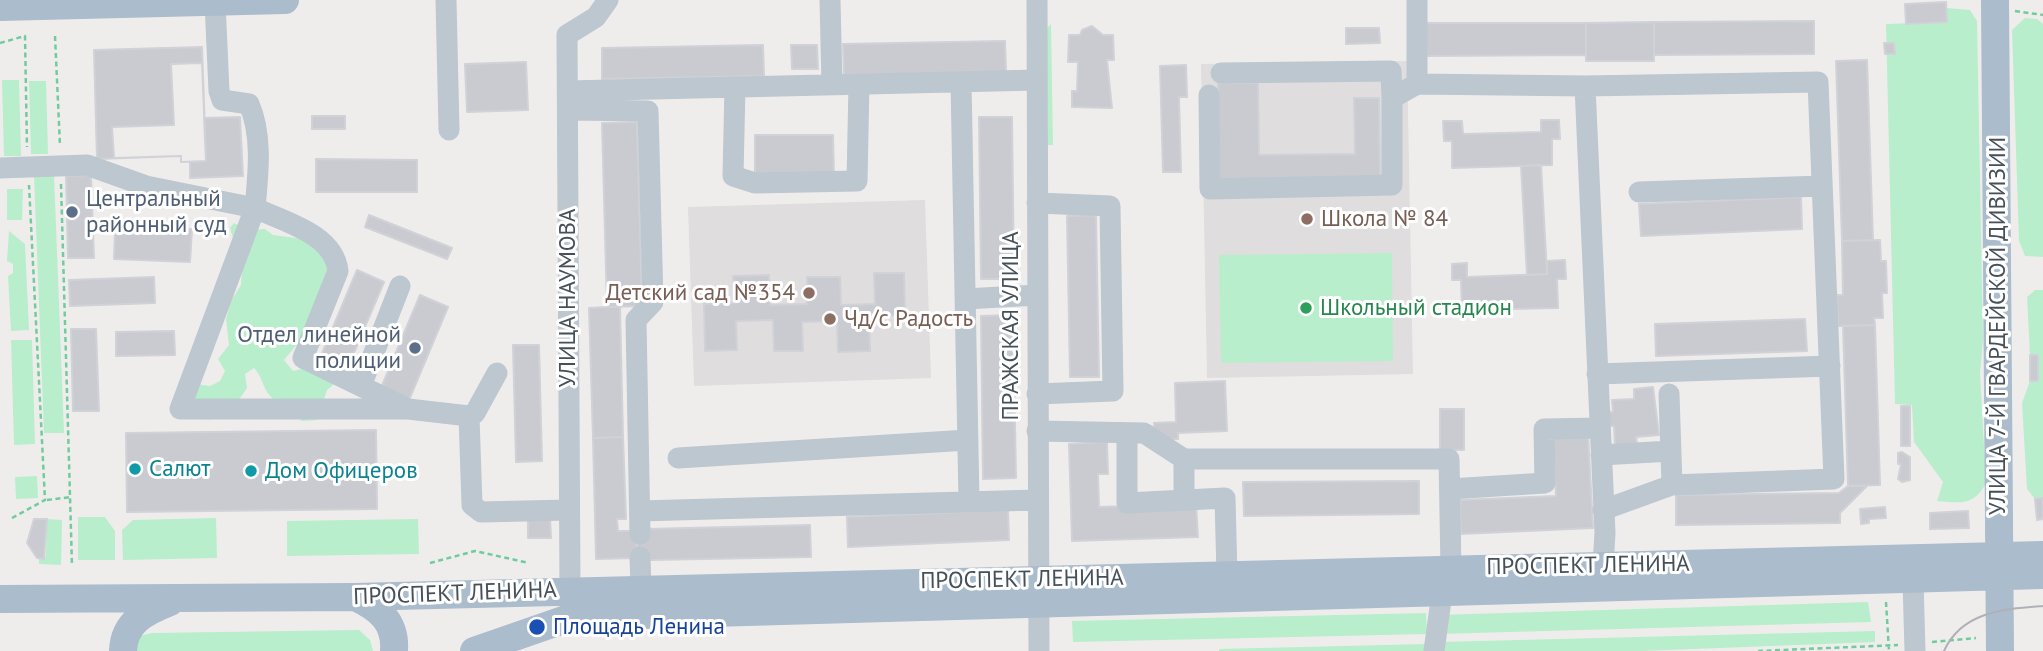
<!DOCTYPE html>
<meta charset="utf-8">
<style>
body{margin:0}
canvas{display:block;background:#efecec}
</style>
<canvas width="2043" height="651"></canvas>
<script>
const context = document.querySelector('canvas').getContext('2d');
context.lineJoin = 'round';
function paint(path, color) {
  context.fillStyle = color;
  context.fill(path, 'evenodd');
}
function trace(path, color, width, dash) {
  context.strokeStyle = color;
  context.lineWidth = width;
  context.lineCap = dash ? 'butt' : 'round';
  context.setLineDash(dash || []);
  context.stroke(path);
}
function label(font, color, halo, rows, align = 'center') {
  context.font = font + ' "PT Sans",sans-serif';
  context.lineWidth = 6;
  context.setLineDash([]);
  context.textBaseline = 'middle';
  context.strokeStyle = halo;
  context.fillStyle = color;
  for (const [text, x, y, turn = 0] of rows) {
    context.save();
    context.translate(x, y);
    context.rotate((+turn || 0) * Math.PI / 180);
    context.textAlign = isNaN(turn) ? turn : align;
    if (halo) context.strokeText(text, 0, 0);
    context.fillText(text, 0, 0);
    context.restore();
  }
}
const education = new Path2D(`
 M1407 61 1413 374 1207 378 1201 64Z
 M925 200 931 378 694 386 688 207Z`);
const green = new Path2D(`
 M1947 8 1970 10 1977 21 1983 340 1980 373 1986 483C1974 506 1961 503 1937 501L1943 482 1914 442 1912 405 1895 404 1886 24 1947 22Z
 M2025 18 2037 19 2043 24V257L2025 256 2019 241 2012 30Z
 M1051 24 1053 145H1048L1046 29Z
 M2 80H19L21 156H4Z
 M29 81H46L48 154H31Z
 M54 174 64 433H44L34 175Z
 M7 189H23L22 220H7Z
 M234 223 247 230 265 229 273 235 303 239 316 246 332 270 298 343 284 360 293 371 305 368 332 377 333 385 327 390 317 420 302 421C293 410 280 406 270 396 262 387 263 377 254 368L245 374 247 388 230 413 208 420 197 409 186 383 210 386 220 381 225 371 218 359 229 345 226 319 231 301 241 285 242 268 230 228Z
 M9 231 25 244 29 330 11 331 8 276 13 273V264L7 261Z
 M1392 253 1393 361 1221 363 1219 255Z
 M2035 290H2043V498L2035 499 2027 489 2022 403 2030 381H2038V356L2030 355 2027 297Z
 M11 340H32L35 444 14 445Z
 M37 476 38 498 16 499 15 477Z
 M78 517H105L115 531V560H78Z
 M216 518 217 558 123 560 122 530 133 520Z
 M47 519 62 520 61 565 39 564V558L44 559 46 555Z
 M418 519 419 554 287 556V521Z
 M1868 602 1871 622 1438 634V615Z
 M1426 613 1427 634 1073 642 1072 621Z
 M359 630 370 640 373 651H128L135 637 152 633Z
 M1875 631V642L1641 651H1440V642Z
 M1426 644V651H1219V649Z`);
const building = new Path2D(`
 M1946 2 1947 22 1906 24 1905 4Z
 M1814 21V54L1654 55V22Z
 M1654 22V61H1586V23Z
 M1423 23H1586V55L1423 56Z
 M1092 26 1103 35H1113L1114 60H1107L1112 108 1072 107V91H1077L1078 62H1068L1069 35H1080L1082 30Z
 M1346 28H1379L1380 43 1346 44Z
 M1005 41 1006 72 844 75 843 44Z
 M1884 43H1894L1895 54H1885Z
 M763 45 764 76 602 79V48Z
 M791 45H817L818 69H792Z
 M202 47 206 161 181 162V156L97 159 94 50Z
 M1867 60 1873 240 1842 241 1836 61Z
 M526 62 528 110 467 112 465 64Z
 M202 63 206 161 181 162V156L114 158 112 127 174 125 171 64Z
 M1186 65 1187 97H1179L1181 172H1163L1160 66Z
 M1218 83H1258L1259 155 1355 154 1354 98H1379L1380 178 1219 180Z
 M312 116H345V129H312Z
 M240 117 243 176 190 178V162L206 161 204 118Z
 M979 117H1012L1014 279H981Z
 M1541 120H1559L1560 139H1552V165L1452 168V141H1444L1443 121H1462L1463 134 1541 132Z
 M637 122 642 306 607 307 602 123Z
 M755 135H833L834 177 755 178Z
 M316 159 417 160V192H316Z
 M1541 165 1547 274 1527 275 1521 166Z
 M91 175 94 258H68L66 176Z
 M1801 197 1802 229 1641 236 1639 204Z
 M369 215 452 248 447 259 365 227Z
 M1096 215 1099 377H1070L1067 216Z
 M143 226 192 229 190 262 114 259 115 229 142 231Z
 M1880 240 1881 261H1886L1887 293H1882L1883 318H1874L1875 325 1838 326 1837 295H1843L1842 241Z
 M1565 260 1566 279H1557L1558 308 1462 310 1461 280H1452V264L1467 263V277L1547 274V261Z
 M357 270 384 282 345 374 318 363Z
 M874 273H904L905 315 869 316 870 351 838 352 837 321 802 322 803 351H774L773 320 736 321 737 350 705 351 704 304 734 303 733 276 769 275 770 305 807 304V277H840L841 305 875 304Z
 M154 277 155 303 70 306 69 280Z
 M420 295 448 307 409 400 381 388Z
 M607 307H620L623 437 593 438 589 308Z
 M1013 315 1016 478 983 479 981 316Z
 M1805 319 1807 351 1656 356 1655 324Z
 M1875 325 1880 485 1848 486 1843 326Z
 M71 329H96L99 411H73Z
 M174 331 175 355 116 356V332Z
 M513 345H539L542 461 516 462Z
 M2030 355H2038V381H2030Z
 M1225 381 1227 431 1178 433V439H1154V423L1176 422 1175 383Z
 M1653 387 1659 435 1636 437 1637 444 1615 446 1614 426H1609L1608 412H1613L1612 400 1634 399V389Z
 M1901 406H1910V446H1901Z
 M1440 409H1464V450H1440Z
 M376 430 377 509 127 512 126 433Z
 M1588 434 1593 528 1461 534 1460 500 1556 496 1553 436Z
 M623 437 626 519H617L618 531H636L637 558 596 559 593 438Z
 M1107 442 1108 474H1098L1099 507 1196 504 1198 537 1072 541 1069 444Z
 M1902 452 1910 457V480L1902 482 1898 479 1901 464H1898V453Z
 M1419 481V514L1244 516 1243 482Z
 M1848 486H1867L1840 513V523L1676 525V495L1839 493Z
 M2043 498V519L2037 520 2035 499Z
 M1885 507 1886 518 1869 519V523L1861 524 1860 509Z
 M1008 510 1009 540 848 547 847 517Z
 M1968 511 1969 528 1930 529V513Z
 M528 517H550L551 538H528Z
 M34 519H47L44 559 37 558 27 543Z
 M810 525 811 557 650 560 637 558 636 534 647 529Z`);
const path = new Path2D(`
 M2015 11 2043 15
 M55 36 60 146
 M0 43 25 36 27 147
 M61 184 72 566
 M47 500 71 497
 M12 518 45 500 29 185
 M430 563 475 551 529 563
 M1886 602 1889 651
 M1932 642 1976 638
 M1758 651 1898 645`);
const minor = new Path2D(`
 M446 0 449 130
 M830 0 832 85
 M1037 0 1039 651
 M1417 0V84L1585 86 1818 82 1834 479 1672 485 1603 510
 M215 2 219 91 222 100 249 104C263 136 258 175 255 208 285 222 334 234 338 271L303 358 408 409 469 416
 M1221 73 1391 71 1392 98
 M961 82 969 502
 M1585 86 1605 533 1603 566
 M735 87 733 176 755 183 857 181 859 84
 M568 91 1037 80
 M1209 95 1210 189 1392 185V98L1417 84
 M568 110 648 111 653 302 636 320 640 534
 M0 168 87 165 146 186 255 208 180 409H408
 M1639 192 1822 186
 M1037 203 1110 206 1113 391 1037 394
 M965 299 1037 295
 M497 373 475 413 469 416 472 505 481 512 568 510
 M1597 374 1830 366
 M361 386 400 286
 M1669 394 1672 485
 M1037 431 1144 433 1184 459H1449L1451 570
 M1127 433V503L1225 498 1227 575
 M1601 455 1671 451
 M678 458 968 440
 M1450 489 1545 483 1544 429 1600 428
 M1184 499V459
 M640 511 1037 500
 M640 557 641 589
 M1913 580 1915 651
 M570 590 567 35 596 17 608 0
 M1434 651 1442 593`);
const major = new Path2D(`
 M1995 0 2000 651
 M0 7 285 0
 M355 597C380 609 396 622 394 651
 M0 599 355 597 2043 555
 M123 651C124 622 145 612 170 602
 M474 651 572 617 2043 575`);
const tram = new Path2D(`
 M1944 651C1962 611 2005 609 2043 606`);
const markers = [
 [72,212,7,"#5c6f8a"],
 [1307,219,7,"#8d6e63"],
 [809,293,7,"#8d6e63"],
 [1306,308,7,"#2e9e5b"],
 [830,319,7,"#8d6e63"],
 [415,348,7,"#5c6f8a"],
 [135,469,7,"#0f9aa8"],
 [251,471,7,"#0f9aa8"],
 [537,627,9,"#1a4fb4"]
];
const serviceNames = [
 ["Центральный",86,199],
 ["районный суд",86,225],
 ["Отдел линейной",401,335,"right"],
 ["полиции",401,361,"right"]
];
const educationNames = [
 ["Школа № 84",1321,219],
 ["Детский сад №354",795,293,"right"],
 ["Чд/с Радость",844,319]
];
const streetNames = [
 ["УЛИЦА НАУМОВА",568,298,-90],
 ["ПРАЖСКАЯ УЛИЦА",1011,326,-90],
 ["УЛИЦА 7-Й ГВАРДЕЙСКОЙ ДИВИЗИИ",1998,326,-90],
 ["ПРОСПЕКТ ЛЕНИНА",1588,566,-1],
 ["ПРОСПЕКТ ЛЕНИНА",1022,580,-1],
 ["ПРОСПЕКТ ЛЕНИНА",455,594,-2]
];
const leisureNames = [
 ["Школьный стадион",1320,308]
];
const cultureNames = [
 ["Салют",149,469],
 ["Дом Офицеров",265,471]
];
const transitNames = [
 ["Площадь Ленина",553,627]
];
paint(education, '#e0ddde');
paint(green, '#b9eecc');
paint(building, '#c9cbd1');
trace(building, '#d0d2d8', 2);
trace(path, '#71cc9d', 2.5, [5, 3.5]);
trace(minor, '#bdc7cf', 21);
trace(major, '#abbccc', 28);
trace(tram, '#aeb2b7', 2);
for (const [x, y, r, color] of markers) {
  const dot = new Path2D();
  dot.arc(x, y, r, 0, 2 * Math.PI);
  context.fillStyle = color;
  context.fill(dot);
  trace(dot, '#fff', 2.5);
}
label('23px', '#4e5e75', '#fff', serviceNames, 'left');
label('23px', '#785e54', '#fff', educationNames, 'left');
label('23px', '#455059', '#fff', streetNames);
label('23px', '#27864d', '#fff', leisureNames, 'left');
label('23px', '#0d838f', '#fff', cultureNames, 'left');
label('23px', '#164399', '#fff', transitNames, 'left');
</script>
